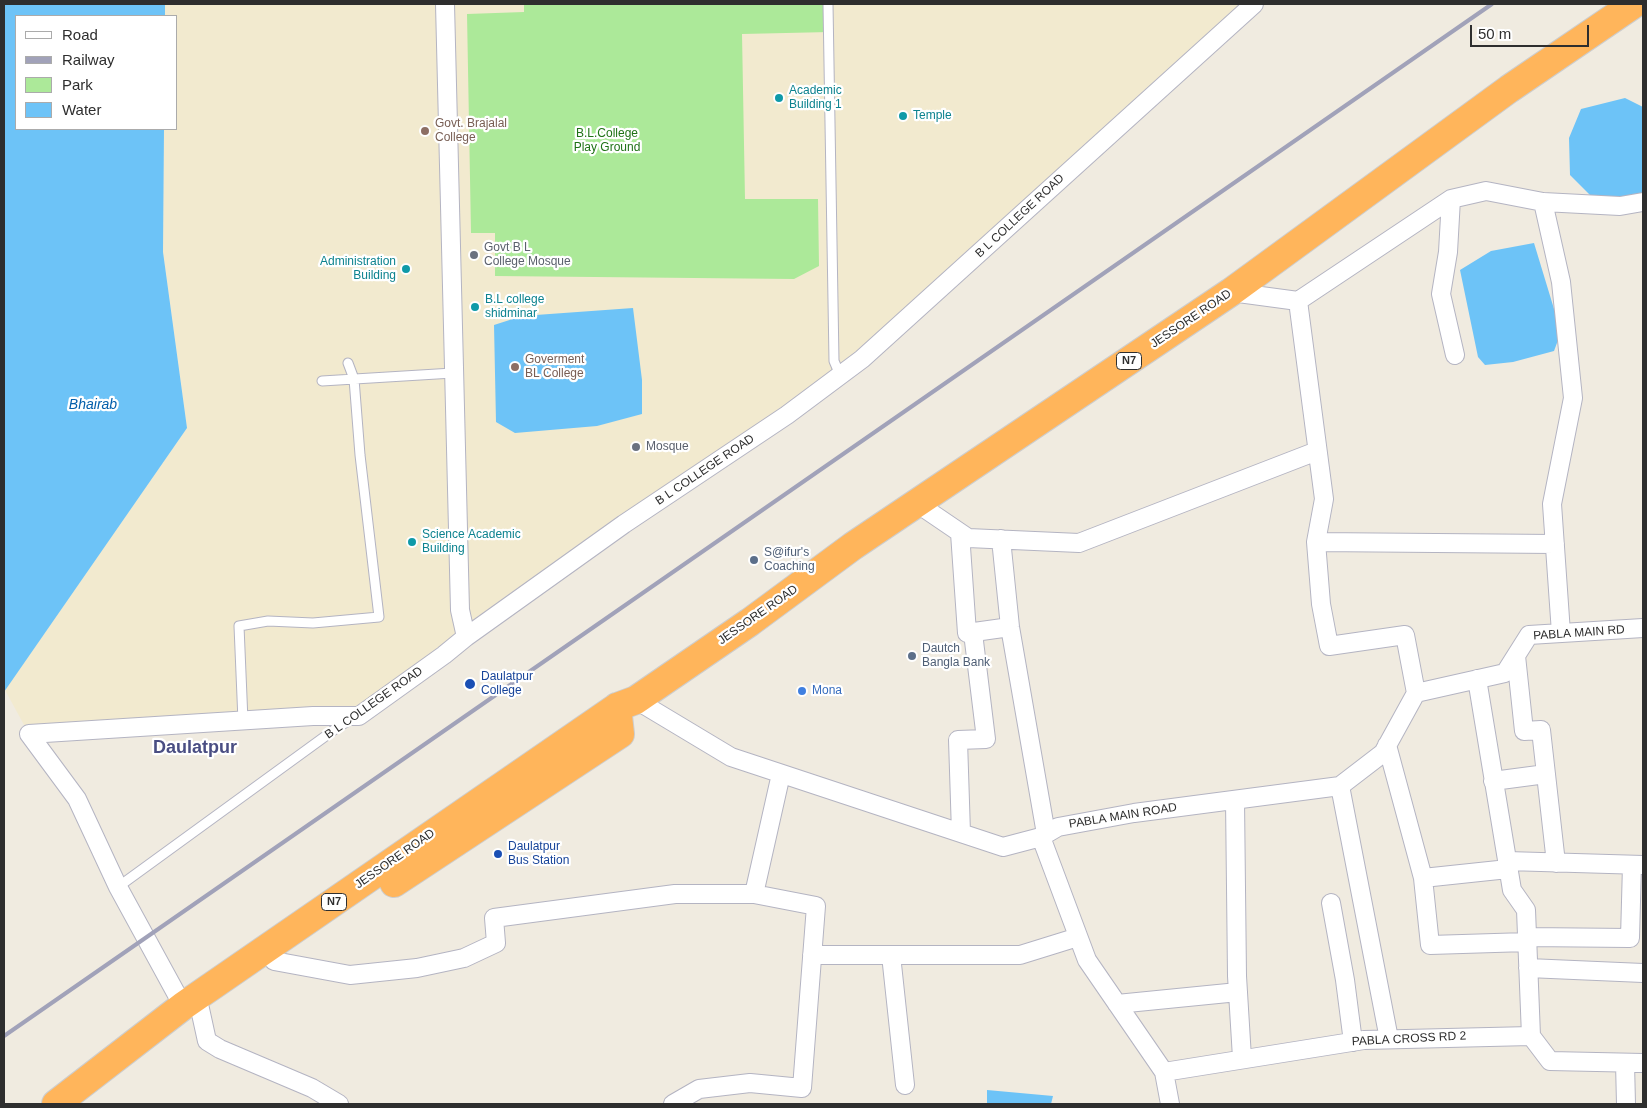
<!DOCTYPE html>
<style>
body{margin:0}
#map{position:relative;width:1647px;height:1108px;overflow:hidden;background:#f0ebe0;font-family:Helvetica,sans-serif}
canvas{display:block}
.frame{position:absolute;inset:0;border:5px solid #2e2e2e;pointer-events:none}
.legend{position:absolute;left:15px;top:15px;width:162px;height:115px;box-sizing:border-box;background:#fff;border:1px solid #ababab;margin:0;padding:6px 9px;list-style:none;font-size:15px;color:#2e2e2e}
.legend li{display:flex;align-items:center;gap:10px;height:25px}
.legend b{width:25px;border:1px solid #ababab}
.scale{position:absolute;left:1470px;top:25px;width:119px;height:22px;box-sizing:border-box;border:2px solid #2e2e2e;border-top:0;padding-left:6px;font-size:15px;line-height:18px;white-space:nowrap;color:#2e2e2e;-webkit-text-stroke:4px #fff;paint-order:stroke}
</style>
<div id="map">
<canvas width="1647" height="1108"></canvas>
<div class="frame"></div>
<ul class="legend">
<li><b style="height:6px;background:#fff"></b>Road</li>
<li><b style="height:6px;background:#a1a2b9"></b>Railway</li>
<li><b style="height:14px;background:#ace999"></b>Park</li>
<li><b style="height:14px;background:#6dc3f7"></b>Water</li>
</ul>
<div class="scale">50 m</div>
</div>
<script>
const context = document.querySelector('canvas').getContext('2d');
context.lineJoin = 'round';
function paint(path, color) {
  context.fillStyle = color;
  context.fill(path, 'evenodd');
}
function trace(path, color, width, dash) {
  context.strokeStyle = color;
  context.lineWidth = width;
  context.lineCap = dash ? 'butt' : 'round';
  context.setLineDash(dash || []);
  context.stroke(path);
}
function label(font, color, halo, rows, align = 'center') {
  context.font = font + ' Helvetica,sans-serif';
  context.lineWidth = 4.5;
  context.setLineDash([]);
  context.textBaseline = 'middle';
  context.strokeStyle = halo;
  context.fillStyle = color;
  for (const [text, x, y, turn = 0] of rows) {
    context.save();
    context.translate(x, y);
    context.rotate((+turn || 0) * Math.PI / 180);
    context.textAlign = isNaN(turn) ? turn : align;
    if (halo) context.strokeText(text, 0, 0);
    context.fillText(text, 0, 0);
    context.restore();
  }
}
const education = new Path2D(`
 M165 4H1241L1243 15 894 330 359 716 29 734 5 690 187 428 163 252 164 129H176V16H165Z`);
const green = new Path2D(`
 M524 4H829L830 32 742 34 745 199H818L819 266 794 279 495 276V233H471L467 14 524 12Z`);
const water = new Path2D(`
 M4 4H165V16H16V129H164L163 252 187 428 4 692Z
 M1625 98 1643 107V195L1593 198 1570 175 1569 138 1581 109Z
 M1534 243 1561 332 1554 351 1513 362 1485 365 1478 357 1460 270 1491 251Z
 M633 308 642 380V414L597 426 515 433 496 422 494 325 522 316Z
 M987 1090 1053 1096 1051 1104H987Z`);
const lane = new Path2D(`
 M828 4 834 361 840 375
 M322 381 453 373
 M243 721 239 626 268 621 313 623 379 617 360 455 354 379 348 363
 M118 887 338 727 352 719`);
const street = new Path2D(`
 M445 4 460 610 466 637
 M1451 199 1448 252 1441 294 1455 355
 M1543 202 1561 282 1573 398 1552 504 1561 633
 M1231 292 1298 301 1451 199 1486 191 1543 202 1620 206 1643 202
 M1298 301 1324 499 1316 542 1321 604 1329 646 1405 635 1416 693
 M918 504 968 538 1079 543 1317 451
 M960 533 967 633 1010 627
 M1001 539 1010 627 1046 834
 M1316 542 1555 544
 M1516 656 1524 731 1541 730 1556 863
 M1477 679 1512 890 1526 910 1531 1036
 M1416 693 1505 673 1529 635 1643 628
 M636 700 731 757 1003 847 1041 837 1058 827 1134 813 1340 786 1383 753 1416 693
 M29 734 313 716H359L444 655 466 637 624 524 787 415 862 359 1254 4
 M29 734 77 799 118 887 183 1006 197 1004 200 1009 207 1041 220 1049 312 1088 339 1104
 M1387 745 1423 878 1430 945 1527 942
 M1493 781 1546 774
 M1340 786 1389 1039
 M1235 800 1237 976 1242 1058
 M961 833 958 740 986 739 973 633
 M1041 837 1087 960 1164 1072 1170 1104
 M1507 861 1643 865
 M1423 878 1508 869
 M1331 903 1345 980 1353 1042
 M1527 937 1630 938 1632 865
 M812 955H1020L1078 937
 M891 955 905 1085
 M274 961 350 975 417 968 464 958 496 943 494 918 675 894H754
 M1528 968 1643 973
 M1117 1004 1238 992
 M1531 1036 1550 1061 1643 1063
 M1625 1063 1626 1104
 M1164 1072 1364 1040 1531 1036
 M673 1104 699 1089 750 1083 802 1088 816 906 754 894 781 774`);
const highway = new Path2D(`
 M394 883 620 734 617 707
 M56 1104 183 1006 617 707 636 700 750 622 853 546 1231 292 1509 89 1634 4`);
const rail = new Path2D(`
 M4 1036 1492 4`);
const markers = [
 [779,98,5,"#0f9aa8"],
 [903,116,5,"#0f9aa8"],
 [425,131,5,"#8d6e63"],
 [474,255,5,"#6b7280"],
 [406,269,5,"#0f9aa8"],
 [475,307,5,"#0f9aa8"],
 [515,367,5,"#8d6e63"],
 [636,447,5,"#6b7280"],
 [412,542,5,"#0f9aa8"],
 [754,560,5,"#5c6f8a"],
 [912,656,5,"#5c6f8a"],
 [470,684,6,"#1a4fb4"],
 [802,691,5,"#3f7fe0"],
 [498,854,5,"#1a4fb4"]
];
const shields = [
 [1129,361,25],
 [334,902,25]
];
const shieldNames = [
 ["N7",1129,361],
 ["N7",334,902]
];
const cultureNames = [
 ["Academic",789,91],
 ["Building 1",789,105],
 ["Temple",913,116],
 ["Administration",396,262,"right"],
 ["Building",396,276,"right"],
 ["B.L college",485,300],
 ["shidminar",485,314],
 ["Science Academic",422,535],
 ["Building",422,549]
];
const educationNames = [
 ["Govt. Brajalal",435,124],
 ["College",435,138],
 ["Goverment",525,360],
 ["BL College",525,374]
];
const parkNames = [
 ["B.L.College",607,134],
 ["Play Ground",607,148]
];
const streetNames = [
 ["B L COLLEGE ROAD",1020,216,-43],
 ["JESSORE ROAD",1191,319,-34],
 ["B L COLLEGE ROAD",705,470,-34],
 ["JESSORE ROAD",758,615,-35],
 ["PABLA MAIN RD",1579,633,-4],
 ["B L COLLEGE ROAD",374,703,-35],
 ["PABLA MAIN ROAD",1123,816,-9],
 ["JESSORE ROAD",395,859,-35],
 ["PABLA CROSS RD 2",1409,1039,-3]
];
const worshipNames = [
 ["Govt B L",484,248],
 ["College Mosque",484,262],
 ["Mosque",646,447]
];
const serviceNames = [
 ["S@ifur's",764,553],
 ["Coaching",764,567],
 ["Dautch",922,649],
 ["Bangla Bank",922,663]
];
const transitNames = [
 ["Daulatpur",481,677],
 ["College",481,691],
 ["Daulatpur",508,847],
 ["Bus Station",508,861]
];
const shopNames = [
 ["Mona",812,691]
];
const waterNames = [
 ["Bhairab",93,405]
];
const districtNames = [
 ["Daulatpur",195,748]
];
paint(education, '#f2eacf');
paint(green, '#ace999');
paint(water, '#6dc3f7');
trace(lane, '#b4b4c2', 11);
trace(street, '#b4b4c2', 20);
trace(highway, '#cdcdcd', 30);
trace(lane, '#fff', 9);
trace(street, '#fff', 18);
trace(highway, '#ffb55b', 28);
trace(rail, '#a1a2b9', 4);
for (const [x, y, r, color] of markers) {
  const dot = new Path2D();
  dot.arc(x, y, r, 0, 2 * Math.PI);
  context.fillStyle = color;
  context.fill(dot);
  trace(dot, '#fff', 2);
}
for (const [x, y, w] of shields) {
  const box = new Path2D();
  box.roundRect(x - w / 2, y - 8.5, w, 17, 4);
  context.fillStyle = '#fff';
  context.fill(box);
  trace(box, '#2e2e2e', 1);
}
label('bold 11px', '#2e2e2e', null, shieldNames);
label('12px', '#0d838f', '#fff', cultureNames, 'left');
label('12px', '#785e54', '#fff', educationNames, 'left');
label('12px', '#1f7216', '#fff', parkNames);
label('12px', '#2e2e2e', '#fff', streetNames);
label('12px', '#5b616d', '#fff', worshipNames, 'left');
label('12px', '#4e5e75', '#fff', serviceNames, 'left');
label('12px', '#164399', '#fff', transitNames, 'left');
label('12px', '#366cbe', '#fff', shopNames, 'left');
label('italic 14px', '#045fab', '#fff', waterNames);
label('bold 18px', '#4a4e83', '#fff', districtNames);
</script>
